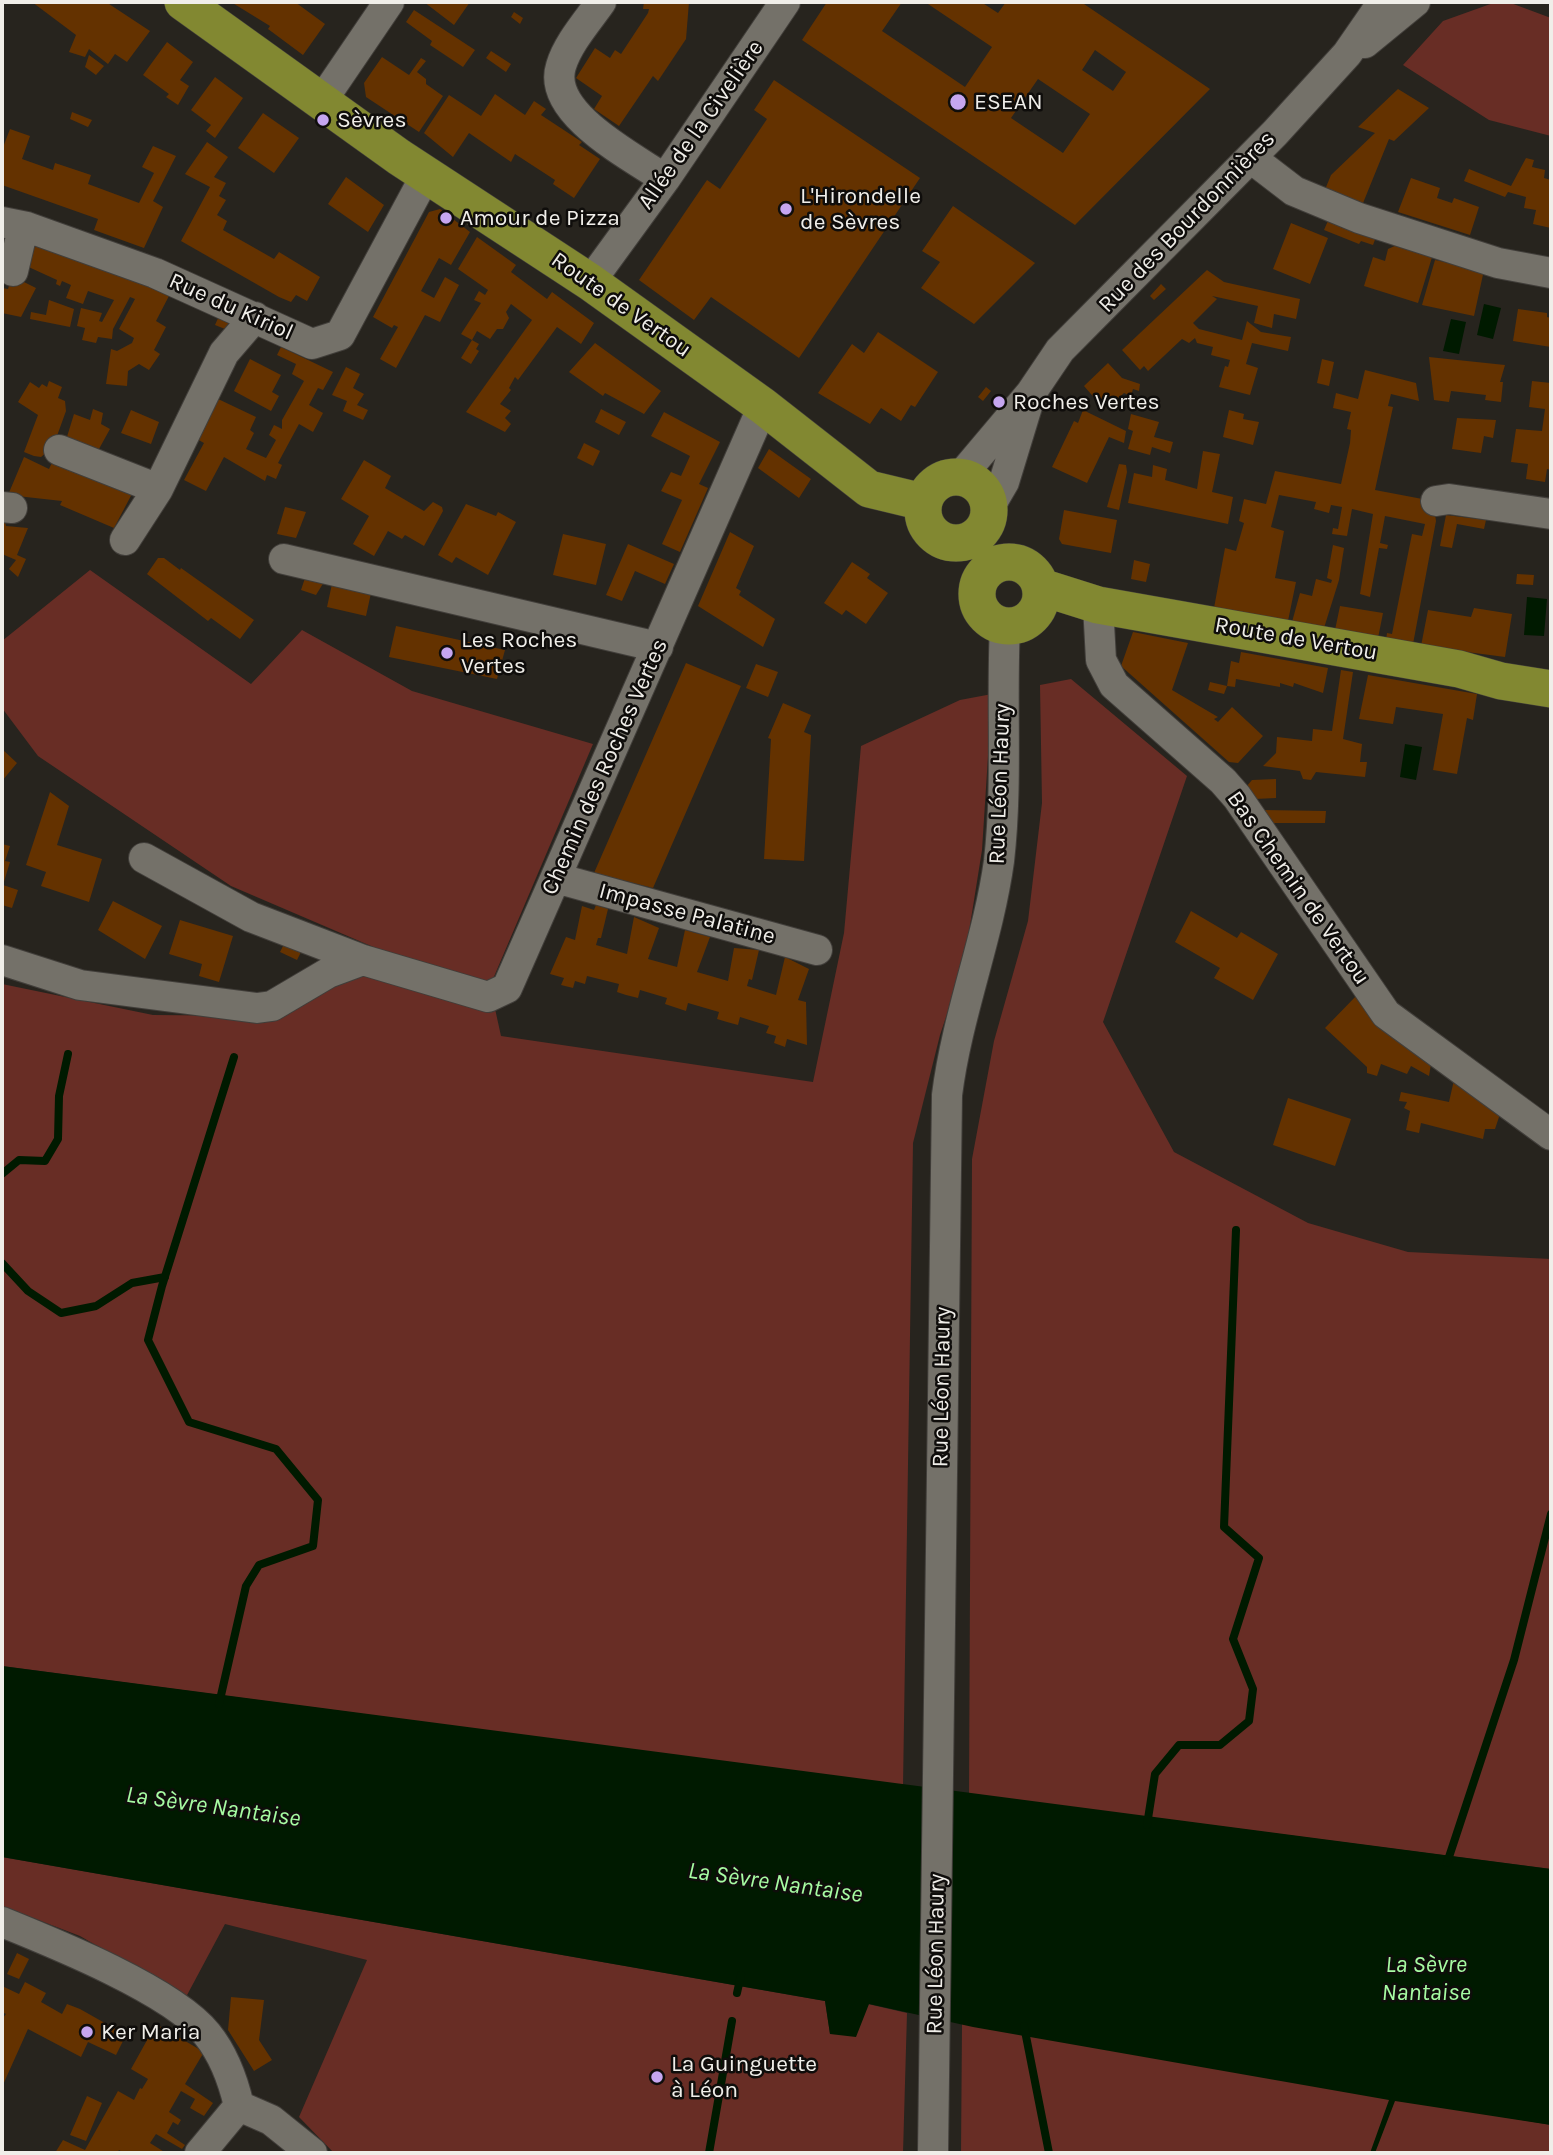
<!DOCTYPE html>
<meta charset="utf-8">
<style>
body{margin:0}
#map{position:relative;width:1553px;height:2155px;overflow:hidden;background:#27241e;font-family:Karla,sans-serif}
canvas{display:block}
.frame{position:absolute;inset:0;border:4px solid #f0eee9;pointer-events:none}
</style>
<div id="map">
<canvas width="1553" height="2155"></canvas>
<div class="frame"></div>
</div>
<script>
const context = document.querySelector('canvas').getContext('2d');
context.lineJoin = 'round';
function paint(path, color) {
  context.fillStyle = color;
  context.fill(path, 'evenodd');
}
function trace(path, color, width, dash) {
  context.strokeStyle = color;
  context.lineWidth = width;
  context.lineCap = dash ? 'butt' : 'round';
  context.setLineDash(dash || []);
  context.stroke(path);
}
function label(font, color, halo, rows, align = 'center') {
  context.font = font + ' Karla,sans-serif';
  context.lineWidth = 5;
  context.setLineDash([]);
  context.textBaseline = 'middle';
  context.strokeStyle = halo;
  context.fillStyle = color;
  for (const [text, x, y, turn = 0] of rows) {
    context.save();
    context.translate(x, y);
    context.rotate((+turn || 0) * Math.PI / 180);
    context.textAlign = isNaN(turn) ? turn : align;
    if (halo) context.strokeText(text, 0, 0);
    context.fillText(text, 0, 0);
    context.restore();
  }
}
const green = new Path2D(`
 M1496 2H1508L1551 18V136L1489 120 1403 65 1443 21Z
 M90 570 251 684 302 630 412 691 593 744 490 986 501 1036 813 1082 844 933 861 746 960 700 992 694 982 850 964 963 940 1035 913 1143 903 1786 2 1666V984L153 1015 264 1016 357 977 371 946 231 886 38 756 2 708V641Z
 M1071 679 1187 776 1103 1022 1174 1152 1308 1223 1408 1252 1551 1259V1869L969 1794 972 1159 994 1041 1028 921 1042 803 1040 685Z
 M2 1857 825 2001 830 2034 868 2004 907 2013 903 2153H334L299 2117 367 1960 225 1924 186 1997 80 1936 2 1906Z
 M962 2024 1551 2125V2153H961Z`);
const water = new Path2D(`
 M1484 304 1501 308 1493 339 1477 335Z
 M1451 319 1466 322 1459 354 1443 351Z
 M1527 597 1547 599 1544 636 1524 635Z
 M1405 744 1422 747 1416 780 1400 777Z
 M2 1666 1551 1869V2125L1395 2101 1375 2153H1370L1389 2100 973 2027 869 2004 856 2037 830 2034 825 2001 2 1857Z`);
const stream = new Path2D(`
 M2 1174 19 1160 45 1161 58 1139 59 1096 68 1054
 M2 1263 28 1291 61 1313 96 1306 132 1283 165 1277
 M219 1704 246 1586 259 1565 313 1546 318 1500 276 1449 189 1422 148 1340 162 1286 234 1057
 M1147 1825 1155 1774 1179 1745H1220L1249 1721 1253 1689 1233 1639 1259 1558 1224 1527 1236 1230
 M1447 1863 1514 1660 1551 1514
 M737 1993 741 1975
 M1024 2026 1049 2153
 M709 2153 732 2021`);
const building = new Path2D(`
 M32 2H106L150 31 127 62 115 54 108 64 89 49 85 57 69 52 76 35Z
 M231 2H295L325 24 303 55 268 29 270 26Z
 M424 2H470L454 25Z
 M644 2H689L686 39 658 81 653 76 619 126 594 109 602 96 576 78 595 48 610 58 615 50 621 54 648 13 649 9H643Z
 M827 2H902L882 31 965 87 992 47 925 2H981L998 13 1006 2H1081L1210 89 1075 225 802 40ZM1095 50 1126 72 1113 91 1082 70ZM1038 79 1090 114 1063 153 1011 118Z
 M414 10 475 50 463 67 430 45 432 41 406 22Z
 M514 12 523 18 520 24 511 17Z
 M167 42 193 62 180 80 189 86 178 105 166 97 169 94 143 75Z
 M491 51 511 64 506 72 486 58Z
 M89 55 104 66 96 75 85 67Z
 M382 57 409 75 421 58 426 61 417 72 426 79V84L443 96 419 132 366 97 364 83Z
 M215 77 243 98 215 138 206 131 211 125 191 110Z
 M774 80 920 178 799 358 711 297 694 320 639 280 707 180 720 189 767 119 754 110Z
 M1398 89 1429 108 1394 141 1389 139 1361 208 1324 192 1331 175 1375 133 1358 127Z
 M495 94 525 115 534 101 546 109 541 115 582 142 579 145 600 159 574 198 553 184 555 180 515 154 511 162 469 133 453 157 424 133 449 95 481 116Z
 M72 112 92 120 88 127 70 119Z
 M263 113 299 138 274 173 238 148Z
 M10 129 30 136 22 159 53 170 55 163 91 175 88 184 139 203 154 173 142 167 153 146 176 156 153 201 163 207 144 248 94 230 98 219 2 185V150Z
 M207 142 228 157 214 177 226 183 219 196 226 200 217 215 227 221 223 230 274 259 279 252 320 277 307 301 296 295 291 302 279 297 181 241 210 187 185 174Z
 M1526 158 1534 160 1532 167 1545 170 1544 178 1551 180V228L1533 224 1536 210 1524 208 1526 197 1508 192 1505 197 1464 181 1469 169 1511 186Z
 M346 177 384 205 368 232 328 204Z
 M1411 178 1440 188 1437 198 1452 203 1454 198 1479 207 1470 235 1398 212Z
 M953 206 1035 263 974 324 921 288 940 262 922 251Z
 M440 209 470 232 451 265 439 258 421 291 434 298 445 277 459 285 440 322 425 315 396 368 380 359 398 327 394 325 392 328 373 317 429 212Z
 M1330 216 1376 237 1373 245 1361 241 1359 244 1324 230Z
 M1291 223 1328 238 1310 284 1273 269Z
 M477 237 516 265 511 272 547 299 552 292 594 323 581 344 557 327 518 380 515 377 509 388 511 390 500 404 511 411 505 418 511 424 505 432 466 412 532 320 511 304 506 312 509 318 503 329H497L490 339 477 331 472 340 461 334 481 303 474 300 479 291 485 295 488 290 458 269Z
 M30 241 170 294 156 321 166 327 154 350 160 354 149 370 139 364 128 371 127 386 106 384 111 349 117 351 132 343 134 338 119 329 135 299 130 297 113 329 112 339 98 337 96 343 82 340 85 328 77 326 81 308 102 313 99 321 102 322 114 300 88 291 83 304 66 298 71 285 62 281 60 286 56 284 57 280 22 264Z
 M1399 244 1433 254 1418 303 1364 286 1373 257 1385 261 1388 249Z
 M1435 260 1484 270 1474 316 1422 305Z
 M1207 270 1224 282 1300 299 1296 319 1274 314 1272 328 1254 323 1258 306 1212 296 1217 299 1193 323 1199 329 1242 340 1247 321 1261 332 1291 337 1288 351 1252 343 1246 364 1258 368 1250 395 1219 387 1225 366 1228 367 1230 360 1211 355 1213 347 1197 343 1195 338 1189 343 1182 339 1148 371 1144 366 1140 370 1122 350Z
 M12 276 36 288 21 317 2 313V288L8 289Z
 M1161 284 1166 289 1154 300 1150 296Z
 M49 300 74 309 70 327 30 319 31 312 46 315Z
 M1518 309 1547 313V317L1551 318V347L1513 341Z
 M219 316 229 322 225 329 215 325Z
 M878 332 938 372 915 407 911 405 901 421 881 408 870 424 818 393 852 344 864 353Z
 M472 340 479 344 476 349 479 351 471 364 461 358Z
 M595 343 661 391 644 414 605 393 603 396 569 372Z
 M281 347 333 372 323 390 318 388 309 405 323 413 313 432 299 424 278 463 282 465 276 479 267 475 265 481 224 457 206 491 184 480 204 443 195 438 216 398 256 417 250 430 254 433 246 449 266 458 276 440 269 435 274 425 282 429V420L304 381 292 374 296 364 277 355Z
 M1429 357 1505 365 1500 382H1503L1501 402 1485 400 1486 395 1451 391 1449 402 1434 400Z
 M250 359 281 375 272 392 279 396 271 411 234 391Z
 M1322 359 1334 362 1329 386 1317 383Z
 M1108 363 1122 378 1140 384 1139 391 1133 389 1131 396 1124 393 1109 407 1100 398 1097 401 1084 386Z
 M346 367 360 374 353 388 364 394 357 405 368 410 363 420 343 411 347 401 332 395Z
 M1365 370 1416 383 1419 401 1391 394 1388 406 1393 407 1375 490 1433 501 1436 521 1413 644 1386 640 1387 633 1392 634 1412 534 1422 536 1425 524 1385 516 1380 543 1388 545 1387 549 1379 548 1370 597 1360 594 1373 514 1352 509 1347 536 1332 534 1333 528 1338 529 1342 507 1331 505 1329 513 1314 509 1316 502 1279 495 1271 527 1284 531 1275 578 1296 582 1288 621 1214 608 1225 548 1236 551 1244 523 1239 521 1244 499 1266 504 1275 471 1341 484 1350 443 1351 430 1347 429 1351 412 1333 408 1336 393 1358 399Z
 M49 381 62 387 58 398 65 401 66 411 53 447 41 457 34 456 24 452 38 415 18 402 30 382 39 388 42 384 47 387Z
 M1532 381 1551 383V470L1547 469 1545 482 1526 479 1528 464 1511 462 1516 429 1542 431 1545 409 1529 407Z
 M986 387 991 391 983 401 978 397Z
 M93 409 103 413 101 424 110 429 94 458 66 440 74 414 90 420Z
 M601 409 626 422 619 435 595 422Z
 M131 410 159 422 151 444 121 433Z
 M1083 410 1126 431 1124 443 1109 437 1087 483 1052 467 1074 421 1078 423Z
 M1229 410 1244 414 1243 419 1259 422 1253 445 1223 437Z
 M664 412 720 442 699 484 708 488 680 552 662 544 682 500 661 491 671 472 681 476 690 456 651 436Z
 M1131 414 1159 422 1154 437 1173 442 1170 453 1152 447 1150 455 1128 449 1133 431 1128 429Z
 M1457 418 1496 420 1493 438 1484 436 1481 453 1452 449Z
 M584 443 600 451 593 466 577 458Z
 M769 449 811 479 799 498 758 468Z
 M1203 451 1220 454 1212 492 1233 497 1228 524 1128 503 1134 473 1152 477 1153 465 1167 469 1165 480 1197 489Z
 M56 454 134 490 114 528 60 505 62 501 8 495 24 457 49 469Z
 M364 460 391 476 385 488 424 511 433 502 442 507 443 511 424 546 405 535 402 539 388 531 374 556 353 544 369 516 341 499Z
 M1119 464 1126 465 1127 472 1119 510 1107 507Z
 M466 504 496 516 498 512 516 522 488 575 456 557 452 563 438 555Z
 M285 507 306 512 296 538 277 534Z
 M1064 510 1117 520 1111 553 1062 544 1059 539Z
 M1446 515 1486 520 1484 529 1457 524 1452 548 1440 546Z
 M2 520 5 521 6 526 28 528 17 555 26 559 18 577 9 569 16 560 2 554Z
 M730 532 754 546 736 588 741 591 739 595 775 619 763 647 698 606Z
 M563 534 606 544 596 585 553 575Z
 M628 544 674 564 665 584 635 571 622 601 606 595Z
 M1333 545 1344 548 1339 580 1324 628 1292 622 1300 593 1312 596 1316 579 1331 583 1332 580 1327 578Z
 M158 558H164L180 570 181 568 254 620 240 639 211 618 208 621 147 574Z
 M1134 560 1150 564 1146 582 1131 579Z
 M852 562 870 574 867 578 888 593 866 624 846 610 842 615 824 603Z
 M1517 574 1534 575 1533 585 1516 584Z
 M305 578 324 582 316 595 301 590Z
 M332 584 371 593 366 616 327 607Z
 M1340 606 1383 613 1378 638 1335 630Z
 M1474 608 1512 614 1505 657 1421 646 1428 610 1471 617Z
 M396 626 505 650 497 679 389 657Z
 M1133 632 1188 643 1172 690 1218 717 1214 719 1218 722 1232 707 1263 736 1238 763 1229 762 1121 666Z
 M1241 652 1328 668 1323 693 1294 683 1293 687 1280 683V687L1236 679 1235 687 1227 686 1231 661 1239 663Z
 M686 663 741 686 653 888 594 873Z
 M756 664 778 672 768 697 746 688Z
 M1341 670 1353 672 1343 739 1362 744 1360 762H1367L1365 777 1316 772 1311 780 1303 779 1300 771 1263 766 1276 753 1277 737 1312 741 1313 729 1332 731Z
 M1368 675 1477 694 1473 720 1467 718 1457 774 1433 770 1443 714 1396 707 1393 724 1359 719Z
 M1210 682 1227 686 1224 694 1208 690Z
 M783 703 811 715 804 732 811 735 804 861 764 859 771 739 768 738Z
 M2 749 17 763 2 781Z
 M1276 779V798L1255 799 1246 787 1252 780Z
 M50 792 69 806 57 845 102 859 89 902 41 886 46 872 26 865Z
 M1263 810 1326 811 1325 823H1272Z
 M2 844 10 846 5 861 10 862 3 885 18 890 12 908 2 905Z
 M113 901 162 926 145 959 98 930Z
 M596 905 608 909 601 938H598L596 945 627 954 634 917 659 928 648 959 677 967 685 930 710 937 697 972 728 981 734 948 759 950 752 980 749 979 747 986 776 995 785 957 809 969 798 1000 806 1002 807 1045 787 1039 785 1047 774 1043 776 1036 766 1033 769 1026 740 1017 738 1025 727 1022 717 1019 719 1012 688 1003 686 1011 665 1004 667 998 640 990 638 998 626 995 617 992 619 984 587 976 585 984 575 981 573 988 561 985 564 978 550 974 566 937 575 940 582 906 594 910Z
 M1191 911 1237 938 1241 932 1278 954 1253 1000 1214 978 1220 968 1175 942Z
 M180 920 233 936 219 982 199 976 202 964 169 954Z
 M285 942 302 950 297 960 280 952Z
 M1358 994 1431 1064 1429 1076 1411 1066 1407 1074 1381 1064 1377 1076 1367 1073V1067L1325 1028Z
 M1454 1080 1500 1114 1495 1129H1485L1483 1139 1421 1123 1419 1133 1406 1130 1410 1111 1404 1108 1407 1102 1399 1101 1401 1092 1449 1102Z
 M1288 1098 1351 1119 1335 1166 1273 1145Z
 M17 1953 29 1959 19 1979 7 1974Z
 M25 1982 46 1993 41 2002 62 2014 67 2004 80 2009 126 2035 116 2055 88 2042 81 2057 28 2029 2 2087V2019L6 2014 2 2012V1986L19 1994Z
 M231 1997 264 2000 259 2040 272 2060 254 2071 228 2030Z
 M156 2024 204 2052 185 2084 213 2103 204 2116 190 2108 195 2099 181 2091 169 2112 181 2120 178 2125 173 2122 167 2133 185 2145 182 2149 156 2134 150 2143 166 2153H124L119 2150 117 2153H55L63 2140 85 2150 118 2091 134 2100 140 2088 142 2089 148 2079 131 2069Z
 M87 2096 102 2103 86 2141 70 2135Z`);
const minor = new Path2D(`
 M601 2C587 22 568 43 561 66 546 113 633 157 665 179
 M1365 43 1415 2
 M321 102 389 2
 M1251 158 1294 191 1359 218 1498 263 1551 273
 M2 222 27 227 155 273 312 344 340 335 427 173
 M13 271 20 241 27 227
 M590 282 665 179 785 2
 M59 450 158 489
 M961 476 1031 393 1060 350 1275 133 1347 54 1383 2
 M1436 501 1449 499 1551 514
 M990 506 1004 482 1029 400
 M2 507 12 508
 M125 540 158 489 224 353 255 317
 M284 559 658 647
 M1098 605 1101 660 1114 685 1223 781 1237 797 1386 1014 1551 1135
 M144 858 251 917 363 960
 M556 878 817 950
 M2 960 80 985 257 1008 272 1006 328 973 363 960 488 997 507 988 763 406
 M2 1922C54 1943 173 1991 207 2034 224 2055 233 2080 239 2106
 M239 2106 271 2120 312 2153
 M200 2153 239 2106
 M933 2153 947 1095C957 1015 988 940 999 861 1008 783 1001 704 1005 626`);
const major = new Path2D(`
 M183 2 399 157 590 282 763 406 869 489 923 502
 M923 510a33 33 0 1 1 66 0a33 33 0 1 1-66 0Z
 M977 594a32 32 0 1 1 64 0a32 32 0 1 1-64 0Z
 M1041 587 1098 605 1459 669 1501 681 1551 689`);
const markers = [
 [958,102,9,"#c6a6f0"],
 [323,120,7,"#c6a6f0"],
 [786,209,7,"#c6a6f0"],
 [446,218,7,"#c6a6f0"],
 [999,402,7,"#c6a6f0"],
 [447,653,7,"#c6a6f0"],
 [87,2032,7,"#c6a6f0"],
 [657,2077,7,"#c6a6f0"]
];
const poiNames = [
 ["ESEAN",974,102],
 ["Sèvres",337,120],
 ["L'Hirondelle",800,196],
 ["de Sèvres",800,222],
 ["Amour de Pizza",460,218],
 ["Roches Vertes",1013,402],
 ["Les Roches",461,640],
 ["Vertes",461,666],
 ["Ker Maria",101,2032],
 ["La Guinguette",671,2064],
 ["à Léon",671,2090]
];
const streetNames = [
 ["Allée de la Civelière",701,125,-55],
 ["Rue des Bourdonnières",1187,222,-46],
 ["Route de Vertou",621,305,35],
 ["Rue du Kiriol",231,307,24],
 ["Route de Vertou",1296,639,10],
 ["Chemin des Roches Vertes",605,767,-66],
 ["Rue Léon Haury",1000,784,-88],
 ["Bas Chemin de Vertou",1298,888,55],
 ["Impasse Palatine",687,914,15],
 ["Rue Léon Haury",942,1387,-89],
 ["Rue Léon Haury",936,1954,-89]
];
const waterNames = [
 ["La Sèvre Nantaise",213,1807,8],
 ["La Sèvre Nantaise",775,1883,8],
 ["La Sèvre",1426,1965],
 ["Nantaise",1426,1993]
];
paint(green, '#682d25');
paint(water, '#001a00');
trace(stream, '#001a00', 8);
paint(building, '#643200');
trace(minor, '#413e3a', 32);
trace(major, '#413e3a', 38);
trace(minor, '#747169', 30);
trace(major, '#828831', 37);
for (const [x, y, r, color] of markers) {
  const dot = new Path2D();
  dot.arc(x, y, r, 0, 2 * Math.PI);
  context.fillStyle = color;
  context.fill(dot);
  trace(dot, '#0f0d0b', 2.5);
}
label('23px', '#f0eee9', '#0f0d0b', poiNames, 'left');
label('23px', '#f0eee9', '#0f0d0b', streetNames);
label('italic 24px', '#a7fca3', '#0f0d0b', waterNames);
</script>
